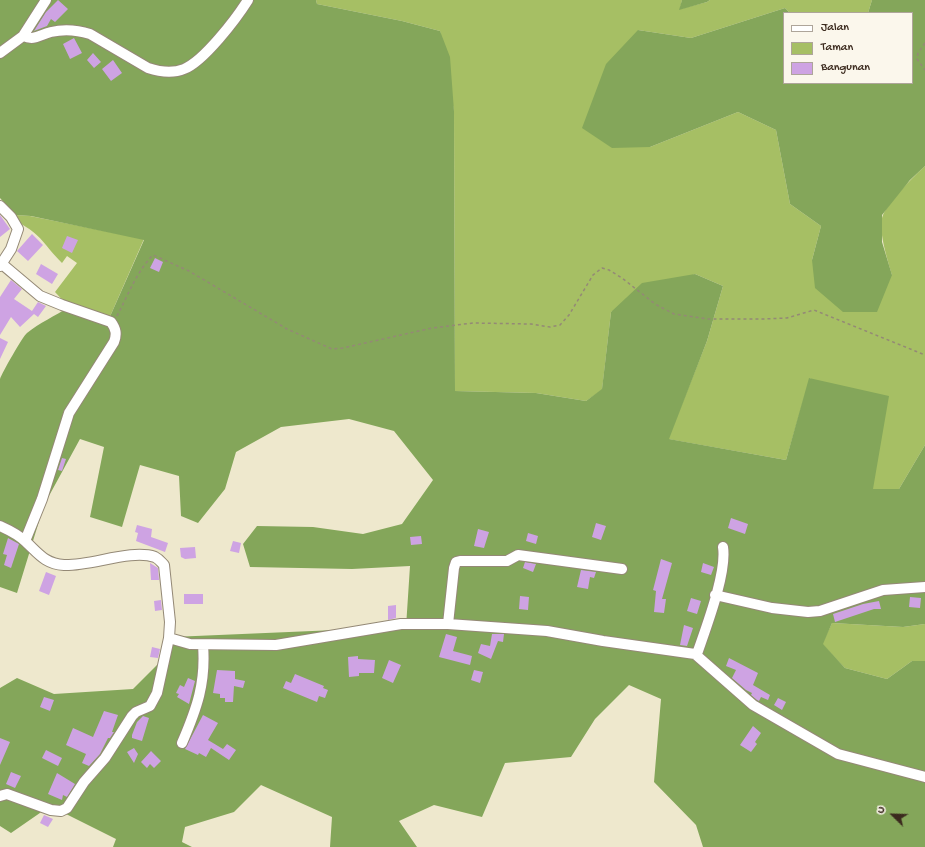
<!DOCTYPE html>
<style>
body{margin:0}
#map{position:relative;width:925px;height:847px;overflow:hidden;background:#eee8cd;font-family:"Gochi Hand",sans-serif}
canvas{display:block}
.legend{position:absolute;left:783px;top:12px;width:130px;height:72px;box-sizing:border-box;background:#fbf7ec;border:1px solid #aea59a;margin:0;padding:5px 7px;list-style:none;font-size:12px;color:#3b2a1e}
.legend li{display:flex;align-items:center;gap:8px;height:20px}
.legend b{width:20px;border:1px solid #aea59a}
.north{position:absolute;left:873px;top:795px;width:40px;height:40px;-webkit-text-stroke:3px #fbf7ec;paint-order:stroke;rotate:293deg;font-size:11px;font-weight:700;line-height:16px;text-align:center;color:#3b2a1e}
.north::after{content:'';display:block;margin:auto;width:14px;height:18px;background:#3b2a1e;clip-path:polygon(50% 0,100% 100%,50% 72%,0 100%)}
</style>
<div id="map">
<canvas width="925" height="847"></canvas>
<ul class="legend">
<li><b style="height:5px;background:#fff"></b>Jalan</li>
<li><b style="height:11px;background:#a6bf64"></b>Taman</li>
<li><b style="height:11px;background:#cea3e3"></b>Bangunan</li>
</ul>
<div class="north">U</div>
</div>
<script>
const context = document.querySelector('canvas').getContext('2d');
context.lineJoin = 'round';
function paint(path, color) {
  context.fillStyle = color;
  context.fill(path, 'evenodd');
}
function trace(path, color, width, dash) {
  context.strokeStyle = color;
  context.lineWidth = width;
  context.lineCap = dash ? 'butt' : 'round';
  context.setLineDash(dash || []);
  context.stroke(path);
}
const green = new Path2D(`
 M316 0H682L680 9 707 2 710 0H872L868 13H790L785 8 691 38 638 30 650 147 738 112 776 130 790 204 821 226 812 260 892 275C888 261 877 228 883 215 889 201 914 176 925 166V445L899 489H873L810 378 786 460 668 439 707 341 723 286 695 274 611 312 602 390 586 401 536 393 455 391 454 111 440 31 402 21 317 4Z
 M15 215 30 216 144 239 108 321 69 307 55 292 77 263 67 256 62 263C45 246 41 234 19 223Z
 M832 623 903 627 925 624V661H912L887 679 845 668 822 644Z`);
const forest = new Path2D(`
 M0 0H316L317 4 402 21 440 31 450 57 454 111 455 391 536 393 586 401 602 389 611 312 642 283 695 274 723 286 707 341 669 439 786 460 809 378 889 396 873 489H899L925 445V624L903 627 832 623 823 644 845 668 887 679 912 661H925V847H703L696 825 654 782 661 699 629 685 595 719 571 757 505 763 482 817 434 805 399 821 417 847H330L332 817 261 785 234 812 185 827 182 842 192 847H113L116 839 50 806 11 833 0 826V688L17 678 54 694 133 689 158 664 172 637 406 627 410 566 352 569 250 567 243 544 257 526 313 527 363 534 402 524 433 480 394 431 349 419 281 427 236 452 225 489 198 523 181 516 179 476 140 465 122 527 90 517 104 447 80 439 44 505 17 593 0 587V379C2 373 23 336 27 333 39 323 55 316 69 307L108 321 144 240 31 216 15 215 0 198Z
 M682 0H710L707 2 679 10Z
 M872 0H925V166L910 180 882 215V242L892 275 877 312H843L815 288 812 260 821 226 790 204 776 130 738 112 650 147 612 148 582 128 606 64 638 30 691 38 785 8 790 13H784V83H912V13H868Z`);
const building = new Path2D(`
 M58 0 68 9 55 22 51 19 47 26 34 31 46 12Z
 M74 38 82 53 70 59 63 44Z
 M93 53 101 62 94 68 87 60Z
 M113 60 122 73 111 81 102 69Z
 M0 215 10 229 0 237Z
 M32 234 43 245 28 261 17 251Z
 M67 236 78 240 72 253 62 248Z
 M155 258 163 262 159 272 150 268Z
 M41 264 58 274 52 284 36 274Z
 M11 280 22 289 14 299 32 311 38 302 46 306 38 317 34 314 20 327 11 317 0 335V297Z
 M0 338 8 342 0 359Z
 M62 458 66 459 62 471 58 470Z
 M731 518 748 524 745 534 728 528Z
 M596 523 606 526 601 540 592 537Z
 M137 525 152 529 151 537 168 543 165 552 136 541 138 533 135 532Z
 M478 529 489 532 484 548 474 546Z
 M528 533 538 536 536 544 526 541Z
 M421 536 422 544 411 545 410 537Z
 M8 538 19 544 11 568 4 565 7 555 3 554Z
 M233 541 241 543 239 553 230 551Z
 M195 547 196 558 185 559 181 557 180 548Z
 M661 559 672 563 662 599H666L664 613 654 612 656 591 653 590Z
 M525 562 536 564 533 572 523 568Z
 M150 563 158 568 159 580H151Z
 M703 563 714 567 711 575 701 572Z
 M581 570 596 572 594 578 590 577 588 589 577 587Z
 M46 572 56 576 49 595 39 591Z
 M184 594H203V604H184Z
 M520 596 529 597 528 610 519 609Z
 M910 597 921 598 920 608 909 607Z
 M691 598 701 601 697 614 687 611Z
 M161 600 162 610 155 611 154 601Z
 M879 601 881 609H874L835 622 833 614 863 604Z
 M396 605V618L388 620V606Z
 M684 625 693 628 687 646 680 645Z
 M446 634 457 637 453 651 472 656 470 665 439 657Z
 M492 634H504L503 642 498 641 491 659 478 653 481 644 490 646Z
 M152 647 160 649 158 658 150 657Z
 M358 656V659L375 660 374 673H359V676L349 677 348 657Z
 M729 658 758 673 753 685 770 695 768 700 761 697 759 701 757 700 751 695 752 693 746 690 732 678 736 670 726 666Z
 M389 660 401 665 393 683 382 678Z
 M217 670 235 671V679L245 681 243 688 234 686 233 702H225V698H220V694L213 693Z
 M474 670 483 672 480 683 471 680Z
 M295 674 324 686 323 688 328 690 325 698 319 696 317 702 283 688 286 681 291 683Z
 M188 678 195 681 189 704 177 697 179 694 176 693 180 685 184 687Z
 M44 697 54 700 50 711 40 707Z
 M778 698 786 702 782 710 774 705Z
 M104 711 118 715 112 732H114L110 738H108L100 754 89 766 82 763 86 754 66 745 73 728 93 737Z
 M203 715 218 723 208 740 223 749 227 744 236 750 229 760 211 748 206 757 199 753 198 755 185 749Z
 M143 716 149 718 142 741 132 738V735L137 722Z
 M753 726 761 733 755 742 757 744 751 752 740 745Z
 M0 738 10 742 0 765Z
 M134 748 138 754 134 763 127 752Z
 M46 750 62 758 58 766 42 758Z
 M151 751 161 761 154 768 150 764 147 768 141 762Z
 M11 772 21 776 15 788 6 784Z
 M57 773 75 784 67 797 63 795 62 800 48 794Z
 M44 815 53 819 48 827 40 823Z`);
const path = new Path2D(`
 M925 43 918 53 917 59 925 70
 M117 316C128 295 137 271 153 255L189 271 287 329 332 349 343 348 432 328 473 323 531 324 550 327 560 325 569 315 593 275 602 268 609 270 622 278 655 304 674 314 708 319H762L787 318 814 310 925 355`);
const minor = new Path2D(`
 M23 36C35 41 39 35 51 32 64 29 77 30 90 34L148 68C160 72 172 74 184 69 204 61 236 19 248 0
 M0 53 23 36 46 0
 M0 206 11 217 18 229 11 249 0 266
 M2 264 40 296 62 305 111 322C116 329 117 334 114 342L69 413 42 499 25 541
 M0 526C9 530 19 535 26 542 38 553 45 564 64 565 91 566 131 549 155 557 159 559 161 562 164 565L170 622 169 638 157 693 150 706 136 712 132 716 105 758 84 782 67 808 61 811 51 810 7 794 0 796
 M715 595 772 608 808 612 820 611 883 590 925 587
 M448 624 454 568 456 562 460 561H507L518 555 622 569
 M169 638 190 644 276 645 401 624H448L547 631 603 641 695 654 698 651C707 625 727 572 723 547
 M695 654 753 705 838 754 925 777
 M182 743C197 708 206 683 203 645`);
paint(green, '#a6bf64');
paint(forest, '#84a65a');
paint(building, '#cea3e3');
trace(minor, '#948976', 12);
trace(path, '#948976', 1.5, [3, 3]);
trace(minor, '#fff', 10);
</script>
